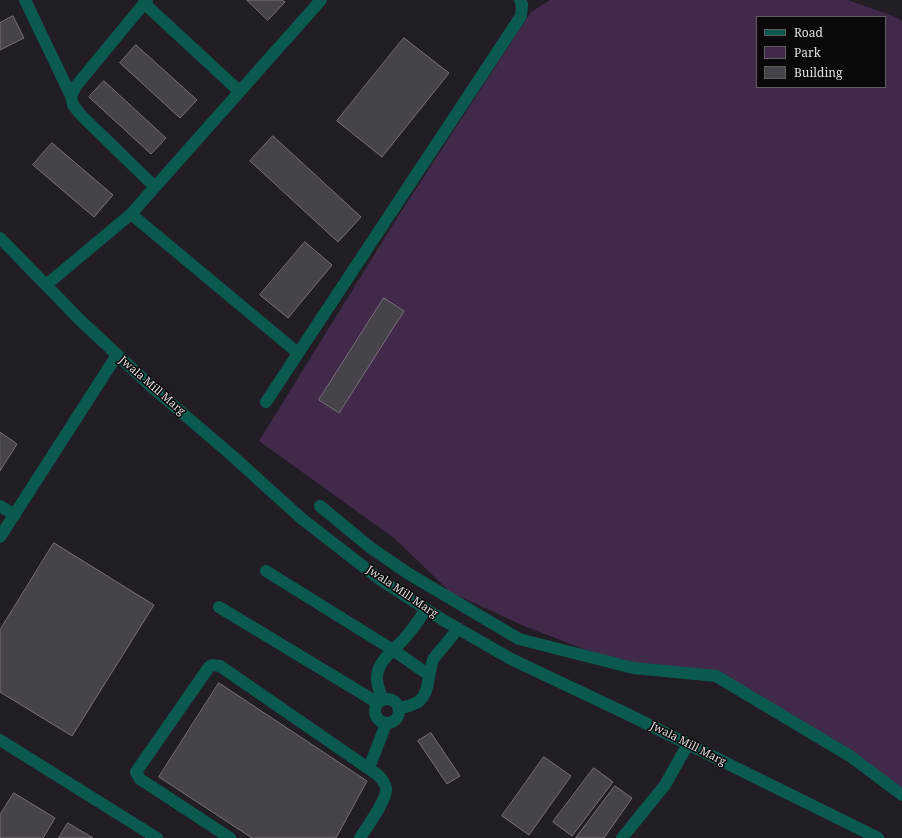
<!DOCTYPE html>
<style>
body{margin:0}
#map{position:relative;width:902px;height:838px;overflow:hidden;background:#221c24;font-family:"Noto Serif",serif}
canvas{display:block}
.legend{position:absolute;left:756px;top:16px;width:130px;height:72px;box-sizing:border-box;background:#0a080b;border:1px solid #605d61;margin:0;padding:5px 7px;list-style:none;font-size:12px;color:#e1dde2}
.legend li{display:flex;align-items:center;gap:8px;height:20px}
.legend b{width:20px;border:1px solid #605d61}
</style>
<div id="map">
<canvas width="902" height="838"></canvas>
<ul class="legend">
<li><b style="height:5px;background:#0b5a50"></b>Road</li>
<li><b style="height:11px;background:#41294a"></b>Park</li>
<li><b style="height:11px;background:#48424a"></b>Building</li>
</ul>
</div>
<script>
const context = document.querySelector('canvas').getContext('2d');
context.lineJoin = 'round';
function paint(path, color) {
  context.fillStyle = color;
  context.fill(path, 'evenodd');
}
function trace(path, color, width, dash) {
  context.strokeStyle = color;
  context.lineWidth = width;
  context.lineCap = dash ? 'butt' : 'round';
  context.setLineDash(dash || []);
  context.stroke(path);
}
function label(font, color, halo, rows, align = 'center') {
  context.font = font + ' "Noto Serif",serif';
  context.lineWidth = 3;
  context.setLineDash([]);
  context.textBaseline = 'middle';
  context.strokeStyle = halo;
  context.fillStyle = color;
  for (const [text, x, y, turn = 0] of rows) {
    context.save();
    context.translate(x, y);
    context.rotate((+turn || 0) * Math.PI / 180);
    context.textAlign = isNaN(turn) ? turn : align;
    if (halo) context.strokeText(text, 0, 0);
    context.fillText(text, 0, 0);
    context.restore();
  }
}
const green = new Path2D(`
 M550 0H848L896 17 902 21V795L716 676 633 668 524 626 450 592 394 538 259 441 397 218 531 12ZM757 17H885V87H757Z`);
const building = new Path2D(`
 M247 0H282L285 2 268 20Z
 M13 16 24 38 0 50V23Z
 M404 38 449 73 382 157 337 121Z
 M136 45 197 100 180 118 120 63Z
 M104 81 166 138 151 154 89 97Z
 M273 136 361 217 338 242 250 161Z
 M52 143 113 195 94 217 33 165Z
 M305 242 332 265 288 318 260 295Z
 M384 298 404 311 339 413 319 400Z
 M0 432 17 444 0 471Z
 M54 543 154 605 72 736 0 692V630Z
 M219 683 367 781 336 838H252L159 777Z
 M431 733 460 776 447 784 418 741Z
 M544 757 571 776 529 835 502 816Z
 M594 768 613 782 572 836 553 822Z
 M615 786 632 798 604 838H576Z
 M14 793 55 818 43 838H0V815Z
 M68 823 93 838H59Z`);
const minor = new Path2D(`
 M25 0 71 96
 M147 0 76 86 71 96 73 105 81 115 155 187
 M144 3 239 91
 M131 214 298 353
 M0 238 81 321 154 389 228 452 301 518 382 581 443 620 511 659 623 712 878 838
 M46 285 131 214 321 0
 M266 402 521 16 522 4 520 0
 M0 506 15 515
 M320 506 371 548 409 574 519 639 633 668 716 676 850 756 902 795
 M0 537 117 355
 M266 571 393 650 429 675
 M219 607 378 703
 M375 711a12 12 0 1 1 24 0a12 12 0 1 1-24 0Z
 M383 700C380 692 376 684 377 676 378 661 394 650 404 639 412 630 419 619 426 610
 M399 708C405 707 413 705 418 702 431 693 427 671 434 658L458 629
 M0 740 157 838
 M369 768 386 724
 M230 838 140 779 136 772 209 667 212 665 220 666 378 775C382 779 385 783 386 788 388 799 366 828 360 838
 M622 838 665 785 688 744`);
const streetNames = [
 ["Jwala Mill Marg",152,386,41],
 ["Jwala Mill Marg",402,592,34],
 ["Jwala Mill Marg",688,744,27]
];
paint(green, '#41294a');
paint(building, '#48424a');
trace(building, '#78717b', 1);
trace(minor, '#0b5a50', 12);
label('11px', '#e1dde2', '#0a080b', streetNames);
</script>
